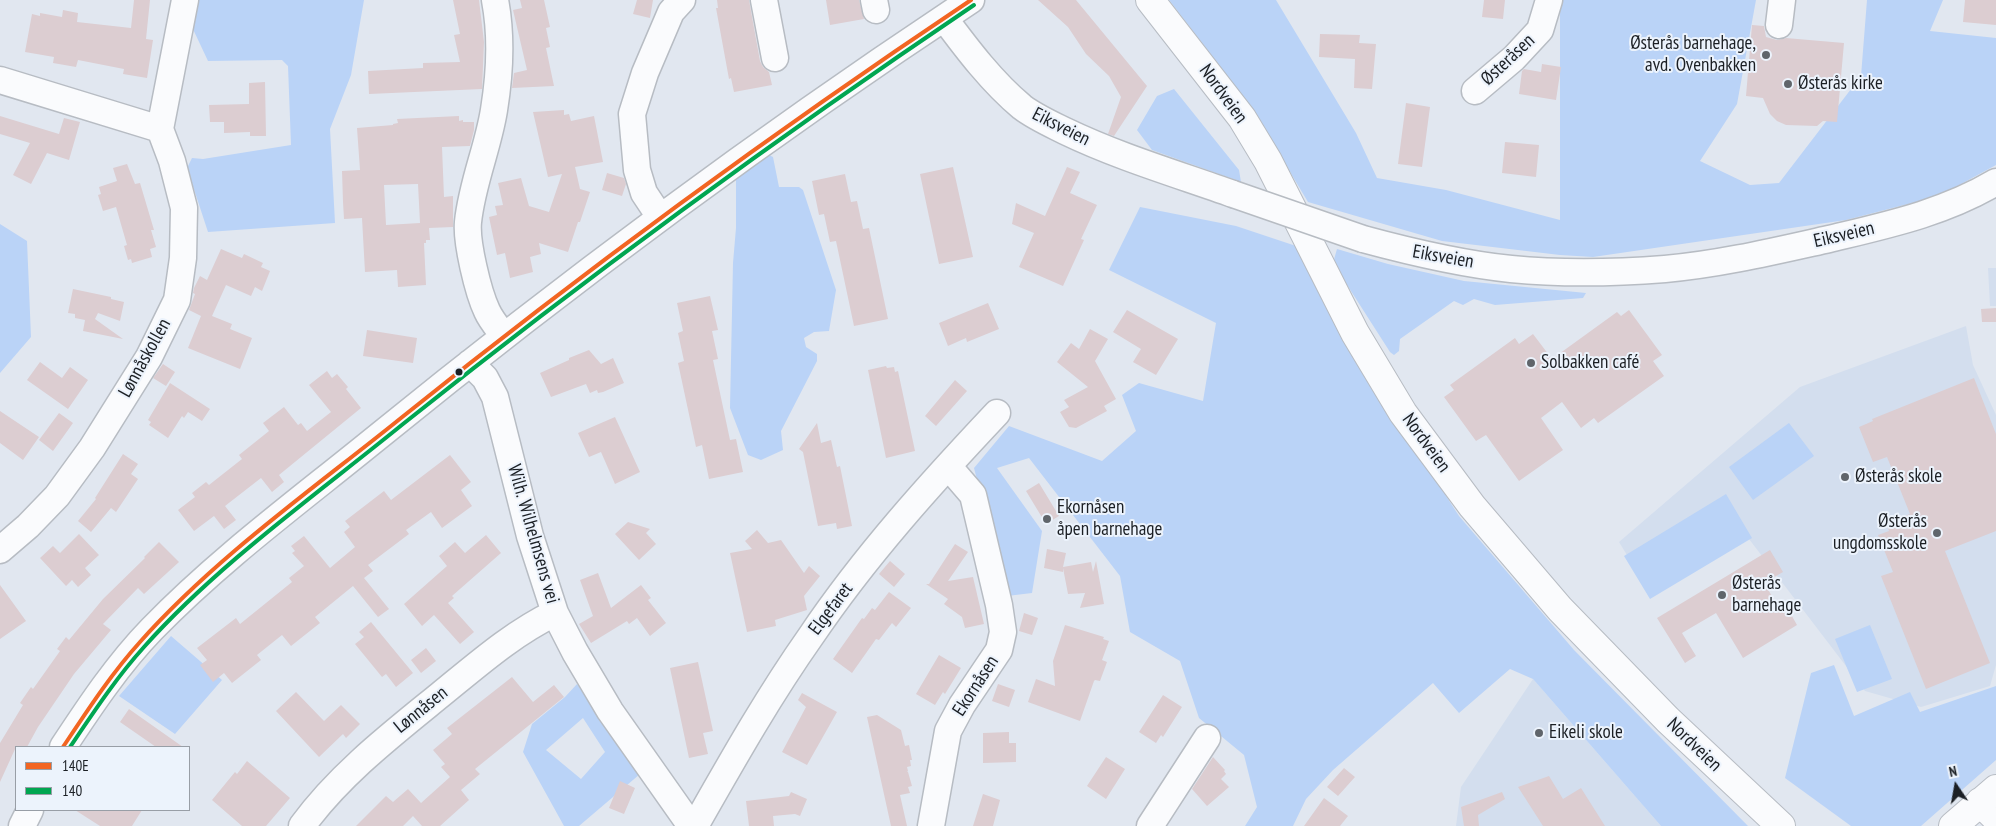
<!DOCTYPE html>
<meta charset="utf-8">
<style>
body{margin:0}
#map{position:relative;width:1996px;height:826px;overflow:hidden;background:#e1e7f0;font-family:"PT Sans Narrow",sans-serif}
canvas{display:block}
.legend{position:absolute;left:15px;top:746px;width:175px;height:65px;box-sizing:border-box;background:#ecf3fc;border:1px solid #989ea6;margin:0;padding:6px 9px;list-style:none;font-size:15px;color:#1b1f24}
.legend li{display:flex;align-items:center;gap:10px;height:25px}
.legend b{width:25px;border:1px solid #989ea6}
.north{position:absolute;left:1931px;top:761px;width:50px;height:50px;-webkit-text-stroke:4px #ecf3fc;paint-order:stroke;rotate:348deg;font-size:14px;font-weight:700;line-height:20px;text-align:center;color:#1b1f24}
.north::after{content:'';display:block;margin:auto;width:18px;height:22px;background:#1b1f24;clip-path:polygon(50% 0,100% 100%,50% 72%,0 100%)}
</style>
<div id="map">
<canvas width="1996" height="826"></canvas>
<ul class="legend">
<li><b style="height:6px;background:#f26522"></b>140E</li>
<li><b style="height:6px;background:#00a651"></b>140</li>
</ul>
<div class="north">N</div>
</div>
<script>
const context = document.querySelector('canvas').getContext('2d');
context.lineJoin = 'round';
function paint(path, color) {
  context.fillStyle = color;
  context.fill(path, 'evenodd');
}
function trace(path, color, width, dash) {
  context.strokeStyle = color;
  context.lineWidth = width;
  context.lineCap = dash ? 'butt' : 'round';
  context.setLineDash(dash || []);
  context.stroke(path);
}
function label(font, color, halo, rows, align = 'center') {
  context.font = font + ' "PT Sans Narrow",sans-serif';
  context.lineWidth = 4;
  context.setLineDash([]);
  context.textBaseline = 'middle';
  context.strokeStyle = halo;
  context.fillStyle = color;
  for (const [text, x, y, turn = 0] of rows) {
    context.save();
    context.translate(x, y);
    context.rotate((+turn || 0) * Math.PI / 180);
    context.textAlign = isNaN(turn) ? turn : align;
    if (halo) context.strokeText(text, 0, 0);
    context.fillText(text, 0, 0);
    context.restore();
  }
}
const built = new Path2D(`
 M1988 268H1996V306H1990Z
 M1966 326 1973 365 1996 415V665L1990 686 1921 707 1865 691 1749 539 1652 596 1619 542 1800 387Z
 M1533 679 1661 826H1456L1461 787Z`);
const green = new Path2D(`
 M199 0H364L351 75 330 129 335 223 208 232 187 168 192 158 203 159 291 145 288 66 282 60 208 61 192 27Z
 M1169 0H1276L1356 133 1377 178 1446 190 1560 220V0H1756L1737 104 1700 161 1750 185 1779 183 1861 76 1867 0H1943L1930 31 1996 38V165L1939 196 1846 220 1593 257 1560 255 1442 241 1308 202 1251 107Z
 M1174 89 1239 170 1241 182 1152 150 1137 130 1157 96Z
 M769 155 773 157 779 187H799L803 190 836 290 829 331 814 332 804 338 806 347 817 354V361L781 431 783 450 761 460 748 455 730 408 733 263 736 228V175Z
 M1140 207 1236 226 1299 247 1345 339 1459 516 1574 650 1748 826H1661L1533 679 1510 669 1459 713 1433 683 1333 770 1306 799 1293 826H1245L1257 807 1244 755 1199 718 1180 661 1130 632 1120 576 1029 458 997 468 1042 531 1032 593 1007 596 974 468 1009 426 1102 461 1136 431 1122 395 1139 383 1203 401 1216 323 1109 270Z
 M0 224 27 241 31 337 0 373Z
 M1337 249 1388 264 1464 281 1586 293 1583 298 1495 305 1474 299 1463 305 1454 301 1400 339 1399 351 1394 355 1390 352 1333 263Z
 M1789 423 1814 456 1753 500 1729 467Z
 M1726 494 1752 538 1650 599 1624 556Z
 M1870 625 1892 679 1857 692 1835 639Z
 M171 636 222 680 175 734 119 696Z
 M1834 665 1854 716 1910 692 1920 712 1996 686V760L1921 826H1851L1785 778 1811 673Z
 M577 684 640 774 579 826H564L523 752 532 724 565 697ZM583 718 605 752 581 779 546 750Z`);
const building = new Path2D(`
 M134 0H150L146 39 153 40 147 78 123 74 124 69 78 60 76 67 53 63 54 57 25 52 32 14 40 16V13L62 17 63 10 78 13 77 22 131 28Z
 M453 0H479L484 42 482 89 369 94 368 71 423 68V63L460 62 454 35 460 34Z
 M520 0H544L550 27 546 28 550 47 546 48 554 86 512 88 514 73 527 70 513 10 522 8Z
 M637 0H653L650 18 633 14Z
 M717 0H749L760 61 763 67 769 72 772 85 734 92 731 78 729 79 716 8H718Z
 M826 0H859L864 19 830 25Z
 M1038 0H1076L1147 86 1114 136 1108 134 1121 97 1109 76 1086 54 1068 27Z
 M1484 0H1505L1503 19 1482 17Z
 M1965 0H1996V25L1963 22Z
 M1752 25 1764 26 1766 37 1777 40 1786 38 1844 43 1837 122 1823 121 1817 126 1786 125 1777 121 1770 114 1763 98 1746 96Z
 M1320 34 1360 35 1359 43 1376 44 1372 89 1354 88 1355 59 1319 57Z
 M1542 64 1561 67 1556 100 1519 94 1522 71 1524 69 1541 72Z
 M265 82 266 136H250V132L224 133V122H210L209 105 249 104V83Z
 M1406 103 1430 107 1422 167 1398 164Z
 M564 110V115L569 114 571 121 594 116 603 162 575 167 580 189 590 192 580 222H578L568 252 539 243 541 254 530 257 533 272 510 278 505 253 497 255 489 217 497 215 495 206 503 205 498 183 521 178 529 206 549 212 562 174 548 177 533 112Z
 M0 116 59 134 64 118 80 122 69 160 47 153 31 184 13 175 30 143 0 134Z
 M459 116V121L463 120V122H474V130L470 146 442 147 444 197 453 196V227L429 228 430 240H426V243H424L426 285 398 287 397 270 365 272 362 218 344 219 343 202 342 171 360 170 357 128 393 125V124L398 123 397 119ZM418 184 420 223 386 225 384 185Z
 M1505 142 1539 145 1536 177 1502 173Z
 M127 164 135 184 140 183 154 230H151L156 247 150 249 152 257 132 263 131 259 128 260 124 246 127 245 116 207 103 211 98 195 101 194 99 187 117 181 113 168Z
 M953 167 973 257 939 264 920 174Z
 M1067 167 1080 172 1070 193 1097 205 1081 239 1084 240 1063 286 1019 267 1034 233 1012 224 1016 203 1045 216Z
 M607 173 624 178 626 184 622 196 602 190Z
 M845 174 851 202 857 201 863 229 869 228 888 319 854 326 836 241 830 242 824 214 819 215 812 181Z
 M221 249 242 258 244 254 263 263 261 267 270 271 262 291 255 287 251 296 226 285 212 316 232 324 230 329 252 338 240 369 188 348 201 316 189 310 195 294 193 293 194 288 200 276 207 280Z
 M73 289 111 297V299L124 302 120 321 98 313 95 319 123 339 83 331 85 320 75 318V314L68 313Z
 M710 296 718 330 712 331 718 359 713 360 730 440 736 439 743 472 709 479 702 445 696 447 678 363 684 361 678 333 683 331 677 303Z
 M988 303 999 329 967 342 966 338 948 346 939 323Z
 M1996 308V322H1982L1981 309Z
 M1127 310 1178 339 1156 375 1133 362 1141 349 1113 332Z
 M1629 310 1662 355 1653 361 1664 376 1598 423 1594 418 1581 428 1562 402 1541 418 1563 450 1519 481 1486 435 1476 441 1444 397 1454 390 1450 385 1515 338 1519 344 1533 334 1552 359 1617 312 1621 316Z
 M1090 329 1108 339 1095 361 1116 399 1104 406 1107 411 1076 428 1069 427 1060 412 1069 407 1064 400 1088 387 1057 362 1071 343 1079 349Z
 M367 330 417 338 413 363 363 356Z
 M589 350 601 364 613 358 624 383 603 392 598 393 597 390 590 393 586 384 551 397 540 373 569 360V358Z
 M40 362 62 378 70 367 88 380 68 409 27 380Z
 M163 364 175 372 166 386 153 378Z
 M886 366 887 368 894 367 895 372 898 371 915 451 886 458 868 370Z
 M327 371 332 378 337 374 348 387 346 389 361 408 279 475 284 482 272 492 261 478 225 506 236 520 224 529 214 516 194 531 178 510 195 497 192 493 206 482 209 485 242 459 239 455 269 431 263 423 284 407 298 425 301 423 307 431 331 412 309 385Z
 M1974 378 1996 434V531L1945 551 1990 663 1926 689 1881 576 1893 572 1878 535 1889 531 1886 523 1910 514 1887 457 1873 462 1859 427 1873 421 1872 419Z
 M955 380 967 391 936 426 925 416Z
 M170 383 210 409 202 421 188 412 184 418 182 416 168 438 149 425 151 422 148 420Z
 M0 411 39 437 23 460 0 443Z
 M59 413 73 423 53 451 39 440Z
 M615 417 640 472 615 484 601 452 589 457 578 433Z
 M817 423 821 443 831 440 837 467 840 466 852 526 837 529 836 523 818 526 803 452 799 449Z
 M123 454 138 464 131 474 138 479 116 512 111 508 91 532 78 521 96 499 95 498Z
 M450 455 471 482 461 490 472 506 442 528 431 512 406 530 409 534 368 565 373 571 364 578 389 609 378 617 353 586 315 617 320 623 291 646 282 635 257 655 261 660 232 683 224 673 213 682 200 665 207 660 197 648 236 618 240 624 292 582 289 578 304 566 292 553 295 551 291 546 304 536 330 568 355 547 344 532 350 527 345 521 384 491 391 500Z
 M1039 483 1059 516 1046 524 1026 491Z
 M628 522 650 529 646 533 656 544 639 560 615 534Z
 M757 530 768 543 781 540 804 573 809 566 820 576 804 596 807 610 775 620 776 626 747 632 730 553 752 549 745 541Z
 M79 534 99 555 85 568 91 575 78 587 72 580 66 586 40 558 53 546 60 553Z
 M486 535 501 553 452 596 454 598 448 603 474 632 460 644 434 615 422 626 404 604 447 566 439 556 455 542 465 553Z
 M159 542 179 562 144 594 138 588 103 624 111 630 74 674 38 727 27 747H16L0 782V743L23 705 20 703 31 687 33 689 60 651 57 649 66 637 69 640 103 599 145 558 144 557Z
 M955 544 968 552 948 581 973 577 984 624 965 628 962 617 944 604 948 599 926 584H929Z
 M1047 549 1066 553 1063 567 1091 562 1093 572 1096 561 1104 604 1080 608 1085 593 1068 594 1063 568V572L1044 568Z
 M1770 550 1783 572 1764 583 1778 606 1784 602 1797 625 1743 658 1716 613 1682 633 1696 656 1685 663 1657 618Z
 M890 561 905 574 894 587 879 574Z
 M598 573 611 608 641 585 651 598 648 600 666 623 650 636 637 618 629 624 627 621 591 643 579 624 593 616 580 580Z
 M0 585 26 621 0 639Z
 M889 592 911 608 896 627 892 623 879 640 876 639 852 673 833 659 862 618 864 619 872 608 875 610Z
 M1024 613 1038 618 1032 635 1019 631Z
 M371 622 413 673 396 687 386 674 382 677 355 644 364 637 359 632Z
 M1065 625 1104 637 1103 639 1109 641 1102 660 1107 662 1100 681 1095 680 1094 681 1080 721 1028 702 1036 679 1055 686 1053 661Z
 M426 648 436 661 421 673 411 660Z
 M939 655 961 668 945 694 943 692 935 705 916 694Z
 M698 662 713 731 703 733 708 754 689 758 670 668Z
 M512 677 533 702 554 685 564 697 475 769 480 774 461 790 469 800 440 826H422L413 816 403 826H356L386 796 393 802 408 789 421 803 450 777 441 767 445 764 433 750 452 734 447 728Z
 M998 684 1015 690 1009 707 992 701Z
 M296 692 324 721 341 705 360 724 346 738 343 734 319 757 276 711Z
 M802 693 837 712 807 765 782 752 806 707 798 700Z
 M1163 695 1182 707 1163 737 1161 735 1156 743 1139 732Z
 M129 709 183 747H156L120 722Z
 M877 715 901 730 905 746 909 745 912 760H910L911 766 907 767 908 771H907L908 772 912 786 908 787 910 793 900 795 907 826H891L867 717Z
 M1009 732V743H1016V762L983 763V733Z
 M1106 757 1125 769 1106 799 1087 786Z
 M1213 757 1225 770 1224 771 1226 774 1221 779 1229 787 1207 806 1192 789Z
 M247 761 290 798 266 826H242L212 800 235 772 237 774Z
 M1344 768 1355 777 1338 796 1327 787Z
 M1549 776 1563 799 1581 788 1605 826H1543L1518 787Z
 M620 781 635 788 624 814 609 808Z
 M791 792 807 799 800 816 795 814 773 816 774 826H749L746 801 789 796Z
 M1502 792 1505 799 1478 815 1479 826H1464L1461 807Z
 M983 794 1000 800 993 826H973Z
 M1324 798 1348 816 1340 826H1304Z
 M75 810H142L132 826H100Z`);
const minor = new Path2D(`
 M495 0C502 37 500 73 494 110 488 148 472 183 468 222 466 242 478 292 487 311 491 320 498 328 504 336
 M764 0 775 58
 M874 0 876 10
 M944 18C967 49 992 82 1022 107 1035 117 1051 124 1065 131 1119 157 1177 174 1233 194
 M1779 25 1782 0
 M0 80 160 129
 M1475 91 1514 58 1540 30 1549 0
 M660 217 644 193 637 170 632 114 645 73 671 12 682 0
 M1363 239C1411 252 1461 264 1511 269 1562 274 1614 273 1665 269 1721 264 1775 251 1829 239 1887 225 1944 213 1996 182
 M470 363 485 378 495 397 530 536 555 613 575 652 610 711 691 826
 M0 550 28 526 57 496 92 448 149 357 177 300 183 258 184 208 172 161 160 129 185 0
 M63 747C90 706 118 664 152 629 220 559 299 501 374 440 566 284 765 136 971 0
 M22 826 30 810
 M302 826C339 775 392 734 440 695 477 665 513 633 555 613
 M695 826C732 761 768 697 811 636 865 556 931 483 997 413
 M931 826 948 731 962 705 999 650 1003 632 999 605 973 495 948 466
 M1150 826 1207 738`);
const major = new Path2D(`
 M1150 0 1242 118 1268 161 1355 333 1403 413 1472 506 1560 609 1668 720 1781 826
 M1980 802 1996 818
 M1953 826 1996 789`);
const minorBridge = new Path2D(`
 M1233 194 1363 239`);
const bus1 = new Path2D(`
 M63 747C87 711 111 674 140 642 216 557 313 489 401 418 585 270 775 131 971 0`);
const bus2 = new Path2D(`
 M70 747C93 713 116 678 144 647 217 565 317 494 403 424 588 276 778 137 974 5`);
const markers = [
 [1766,55,5,"#60656b"],
 [1788,84,5,"#60656b"],
 [1531,363,5,"#60656b"],
 [459,372,4.5,"#1b1f24"],
 [1845,477,5,"#60656b"],
 [1047,519,5,"#60656b"],
 [1937,533,5,"#60656b"],
 [1722,595,5,"#60656b"],
 [1539,733,5,"#60656b"]
];
const poiNames = [
 ["Østerås barnehage,",1756,44,"right"],
 ["avd. Ovenbakken",1756,66,"right"],
 ["Østerås kirke",1798,84],
 ["Solbakken café",1541,363],
 ["Østerås skole",1855,477],
 ["Ekornåsen",1057,508],
 ["åpen barnehage",1057,530],
 ["Østerås",1927,522,"right"],
 ["ungdomsskole",1927,544,"right"],
 ["Østerås",1732,584],
 ["barnehage",1732,606],
 ["Eikeli skole",1549,733]
];
const streetNames = [
 ["Østeråsen",1508,60,-43],
 ["Nordveien",1223,94,54],
 ["Eiksveien",1061,127,27],
 ["Eiksveien",1844,235,-13],
 ["Eiksveien",1443,257,10],
 ["Lønnåskollen",145,358,-61],
 ["Nordveien",1426,443,54],
 ["Wilh. Wilhelmsens vei",533,534,74],
 ["Elgefaret",831,609,-53],
 ["Ekornåsen",976,686,-57],
 ["Lønnåsen",421,710,-39],
 ["Nordveien",1694,745,44]
];
paint(built, '#d3deee');
paint(green, '#bad3f7');
paint(building, '#dccdd1');
trace(minor, '#b7bcc3', 29);
trace(major, '#b7bcc3', 30);
trace(minor, '#fafbfd', 26);
trace(major, '#fafbfd', 28);
trace(minorBridge, '#b7bcc3', 29, []);
trace(minorBridge, '#fafbfd', 26);
trace(bus1, '#f26522', 4);
trace(bus2, '#00a651', 4);
for (const [x, y, r, color] of markers) {
  const dot = new Path2D();
  dot.arc(x, y, r, 0, 2 * Math.PI);
  context.fillStyle = color;
  context.fill(dot);
  trace(dot, '#ecf3fc', 2);
}
label('19px', '#1b1f24', '#ecf3fc', poiNames, 'left');
label('19px', '#1b1f24', '#ecf3fc', streetNames);
</script>
